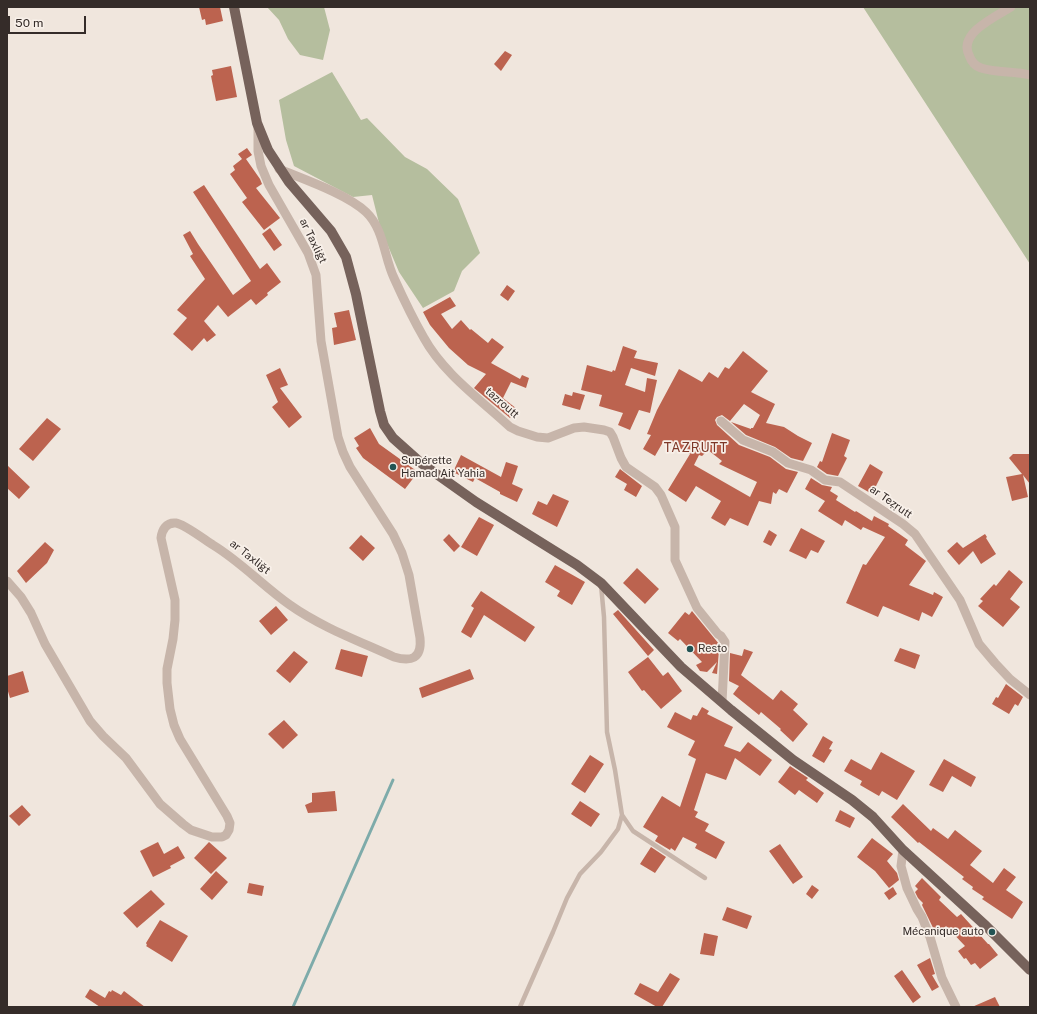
<!DOCTYPE html>
<meta charset="utf-8">
<style>
body{margin:0}
#map{position:relative;width:1037px;height:1014px;overflow:hidden;background:#f0e6dd;font-family:"Public Sans",sans-serif}
canvas{display:block}
.frame{position:absolute;inset:0;border:8px solid #352c29;pointer-events:none}
.scale{position:absolute;left:8px;top:16px;width:78px;height:18px;box-sizing:border-box;border:2px solid #352c29;border-top:0;padding-left:5px;font-size:12px;line-height:14px;white-space:nowrap;color:#352c29;-webkit-text-stroke:3px #f8f0e9;paint-order:stroke}
</style>
<div id="map">
<canvas width="1037" height="1014"></canvas>
<div class="frame"></div>
<div class="scale">50 m</div>
</div>
<script>
const context = document.querySelector('canvas').getContext('2d');
context.lineJoin = 'round';
function paint(path, color) {
  context.fillStyle = color;
  context.fill(path, 'evenodd');
}
function trace(path, color, width, dash) {
  context.strokeStyle = color;
  context.lineWidth = width;
  context.lineCap = dash ? 'butt' : 'round';
  context.setLineDash(dash || []);
  context.stroke(path);
}
function label(font, color, halo, rows, align = 'center') {
  context.font = font + ' "Public Sans",sans-serif';
  context.lineWidth = 3.5;
  context.setLineDash([]);
  context.textBaseline = 'middle';
  context.strokeStyle = halo;
  context.fillStyle = color;
  for (const [text, x, y, turn = 0] of rows) {
    context.save();
    context.translate(x, y);
    context.rotate((+turn || 0) * Math.PI / 180);
    context.textAlign = isNaN(turn) ? turn : align;
    if (halo) context.strokeText(text, 0, 0);
    context.fillText(text, 0, 0);
    context.restore();
  }
}
const green = new Path2D(`
 M267 7H324L330 30 323 60 300 55 288 39 279 20Z
 M863 7H1030V264Z
 M332 72 361 120 367 118 405 157 427 169 458 199 480 253 462 271 454 291 423 308 399 272 380 227 372 195 353 197 294 166 286 140 279 100Z`);
const stream = new Path2D(`
 M293 1007 393 780`);
const building = new Path2D(`
 M199 7H220L223 21 206 25 205 19 202 20Z
 M505 51 512 55 501 71 494 64Z
 M231 66 237 97 216 101 211 76 213 75 212 70Z
 M247 148 252 155 246 159 260 179 262 184 256 188 280 218 264 230 242 202 247 198 230 174 235 170 233 166 242 159 238 154Z
 M204 185 260 269 267 263 281 282 267 293 268 295 256 305 251 299 228 317 218 305 204 321 216 335 207 342 204 338 192 351 173 334 187 318 177 310 205 279 190 256 193 254 183 235 190 231 198 244 233 295 251 281 193 192Z
 M270 228 282 245 274 251 262 234Z
 M507 285 515 291 508 301 500 295Z
 M450 297 456 306 441 314 452 329 461 320 470 330 471 329 488 343 492 338 504 347 491 363 520 379 522 375 529 378 526 388 511 382 503 398 517 409 510 418 474 388 486 374 468 365 449 348 430 325 423 312Z
 M349 310 356 340 334 345 332 328 337 327 334 313Z
 M623 346 637 351 634 358 658 363 655 376 631 368 625 385 645 392 647 378 657 380 650 413 639 410 630 430 618 425 623 413 599 406 602 395 581 390 587 365 612 372 613 370 615 371Z
 M743 351 768 371 751 392 775 404 766 423 784 427 798 436 812 443 803 461 791 458 775 447 746 435 731 422 751 429V428H753L760 415 744 404 730 421 722 415 717 417 715 420 717 425 739 445 770 457 786 469 798 472 787 493 779 489 776 494 773 492 771 504 759 501 748 526 730 518 725 526 711 518 721 501 696 486 686 502 668 490 690 454 670 443 669 445 663 442 655 456 643 449 651 435 647 434 657 410 679 369 702 382 709 372 718 378 725 367 729 369ZM708 450 722 461 719 464 757 482 750 497 694 465 699 455 702 456Z
 M280 368 288 385 280 388 302 417 289 428 272 407 278 402 266 375Z
 M573 392 585 395 580 410 562 405 565 394 572 396Z
 M47 418 61 429 33 461 19 449Z
 M370 428 379 444 418 472 405 489 363 458 356 448 359 446 354 438Z
 M832 433 850 440 844 456 847 458 838 476 827 474 817 467 820 461 822 462Z
 M1013 454H1030V484L1023 475 1028 497 1012 501 1006 477 1022 474 1009 458Z
 M461 455 501 477 506 462 518 466 512 484 523 489 517 502 500 494V492L475 478 473 482 453 472Z
 M870 464 883 472 872 494 858 486Z
 M7 465 30 487 19 499 7 488Z
 M620 469 642 486 636 497 624 490 627 484 615 477Z
 M811 478 822 485 832 487 830 491 838 496 836 500 855 512 856 511 872 521 874 516 889 524 888 526 908 540 905 545 926 561 909 585 933 595 934 592 943 597 932 617 922 612 919 621 883 606 878 617 846 603 863 564 866 565 885 537 863 527 861 530 845 520 842 526 818 511 825 501 805 489Z
 M553 494 569 501 557 527 532 514 538 501 547 505Z
 M479 517 494 525 477 556 461 547Z
 M801 528 825 541 818 553 811 550 806 559 789 551Z
 M769 530 777 535 771 546 763 542Z
 M449 534 460 546 454 552 443 540Z
 M985 534 987 537 986 538 996 554 981 564 973 551 959 565 947 551 957 542 963 548Z
 M361 535 375 548 363 561 349 548Z
 M45 542 54 550 47 563 26 583 17 571Z
 M555 565 585 582 572 605 557 596 560 591 545 582Z
 M637 568 659 589 645 604 623 583Z
 M1009 570 1023 582 1010 599 1020 607 1003 627 978 606 983 601 980 599 994 584 996 586Z
 M481 591 535 627 525 642 484 615 471 638 461 632 474 608 471 606Z
 M276 606 288 620 271 635 259 621Z
 M618 610 654 650 648 656 613 614Z
 M692 611 719 644V648L717 650H719L717 674 712 673 717 662 707 672 700 671 696 665 702 662 680 639 678 641 668 633 685 612 689 615Z
 M900 648 920 655 915 669 894 661Z
 M341 649 368 656 362 677 335 669Z
 M744 649 753 652 741 675 773 700 781 690 798 704 793 710 808 724 793 742 780 730 781 729 761 712 759 715 733 694 739 686 729 681 730 653 742 656Z
 M294 651 308 662 290 683 276 671Z
 M648 657 663 676 668 672 682 691 661 709 644 690 642 691 628 672Z
 M470 669 474 679 422 698 419 688Z
 M23 671 29 692 10 698 7 688V676Z
 M1006 684 1023 697 1018 706 1015 704 1009 714 992 704 996 697 998 698Z
 M702 707 709 711 707 714 733 727 724 746 740 752 748 742 772 760 760 776 735 758 726 780 706 773 694 810 698 812 695 817 709 824 705 831 725 842 716 859 695 848 697 844 683 837 675 851 671 848 670 850 655 841 658 836 643 827 662 796 680 807 696 759 688 755 695 741 667 727 675 712 691 720 693 715 697 716Z
 M284 720 298 735 283 749 268 734Z
 M823 736 833 742 829 749 832 750 824 763 812 756Z
 M881 752 915 771 897 800 882 791 879 796 860 785 862 781 844 771 851 759 871 770Z
 M590 755 604 764 585 793 571 784Z
 M944 759 976 777 971 787 952 776 943 792 929 785Z
 M790 766 808 778 806 780 824 793 817 803 799 790 795 795 778 782Z
 M335 791 337 811 308 813 305 805 312 802V793Z
 M580 801 600 814 591 827 571 814Z
 M903 804 931 831 933 828 948 839 955 830 982 851 970 865 993 883 1004 868 1016 877 1006 890 1023 902 1012 919 982 899 984 897 972 889 973 887 962 879 964 877 919 842 918 843 891 817Z
 M22 805 31 815 19 826 9 816Z
 M840 810 855 818 850 828 835 821Z
 M872 838 893 854 887 861 897 873 899 880 889 888 875 871 857 857Z
 M158 842 164 854 178 846 185 858 170 866 171 868 153 877 140 851Z
 M209 842 227 858 211 874 194 858Z
 M780 844 803 877 793 884 769 851Z
 M651 847 666 857 655 873 640 864Z
 M216 871 228 882 212 900 200 889Z
 M922 878 941 897 939 900 957 917 961 914 988 944H989L998 955 980 969 975 963 971 965 966 958 964 959 958 951 965 946 946 926 937 936 922 905 923 903 918 898 915 892 918 889 915 886Z
 M249 883 264 886 262 896 247 893Z
 M812 885 819 890 812 899 806 894Z
 M893 887 897 894 889 900 884 893Z
 M151 890 165 904 137 928 123 913Z
 M727 907 752 916 747 929 722 920Z
 M160 920 188 936 172 962 146 946 147 945 146 943Z
 M704 933 718 936 714 956 700 954Z
 M930 958 935 974 932 975 939 987 932 991 917 965Z
 M902 970 921 997 913 1003 894 976Z
 M670 973 680 979 662 1007H657L634 994 640 983 658 992Z
 M90 989 105 998 109 991 111 992 112 990 121 995 124 991 145 1007H100L85 997Z
 M995 997 1000 1007H972Z`);
const service = new Path2D(`
 M601 585 604 617 607 732 615 770 622 815 633 831 705 878
 M520 1007 553 932 567 898 580 874 601 852 618 829 622 815`);
const minor = new Path2D(`
 M1011 7C997 16 958 33 969 55 971 61 975 66 981 68 997 73 1014 71 1030 75
 M279 169C303 179 347 194 366 212 384 229 384 257 394 278 403 298 413 319 424 338 443 373 481 400 510 427L518 431 537 437 548 438 574 428 584 427 604 430 610 432 613 437 621 458 626 467 655 487 661 495 675 527V560L697 608 718 634 721 636 725 642 722 702
 M721 421 743 440 773 452 788 463 811 470 825 480 840 482 903 524 915 534 960 600 979 644 995 663 1010 679 1030 695
 M7 581 21 597 31 613 45 644 90 721 103 736 126 758 160 804 183 824 191 830 212 837H222L226 835 229 830 230 823 227 816 180 739 174 725 170 709 167 683V669L173 639 175 620V600L161 538C162 530 166 522 176 523 184 524 205 540 213 545 241 562 263 586 290 605 321 627 359 641 394 657 411 662 422 659 420 638L409 575 402 553 393 534 350 467 343 452 338 437 321 341 316 275 308 253 269 185 261 166 258 151V127
 M903 850 901 866 907 888 917 909 922 917 930 937 942 978 956 1007`);
const primary = new Path2D(`
 M234 7 257 123 268 150 289 182 331 231 346 257 356 294 380 411 384 425 393 438 421 463 476 502 577 565 601 583 681 667 731 710 793 760 852 800 873 817 903 850 986 926 1030 970`);
const markers = [
 [393,467,4,"#225353"],
 [690,649,4,"#225353"],
 [992,932,4,"#225353"]
];
const streetNames = [
 ["ar Taxliǧt",313,241,64],
 ["tazroutt",502,403,41],
 ["ar Teẓṛutt",891,502,35],
 ["ar Taxliǧt",250,557,38]
];
const poiNames = [
 ["Supérette",401,461],
 ["Hamad Ait Yahia",401,474],
 ["Resto",698,649],
 ["Mécanique auto",984,932,"right"]
];
const quarterNames = [
 ["TAZRUTT",696,448]
];
paint(green, '#b5be9e');
trace(stream, '#7eabaa', 3);
paint(building, '#bc634f');
trace(service, '#c7b5aa', 4.5);
trace(minor, '#c7b5aa', 9);
trace(primary, '#76625b', 10);
for (const [x, y, r, color] of markers) {
  const dot = new Path2D();
  dot.arc(x, y, r, 0, 2 * Math.PI);
  context.fillStyle = color;
  context.fill(dot);
  trace(dot, '#f8f0e9', 1.5);
}
label('11px', '#352c29', '#f8f0e9', streetNames);
label('11px', '#352c29', '#f8f0e9', poiNames, 'left');
context.letterSpacing = '1px';
label('13px', '#7d3828', '#f8f0e9', quarterNames);
context.letterSpacing = '0px';
</script>
